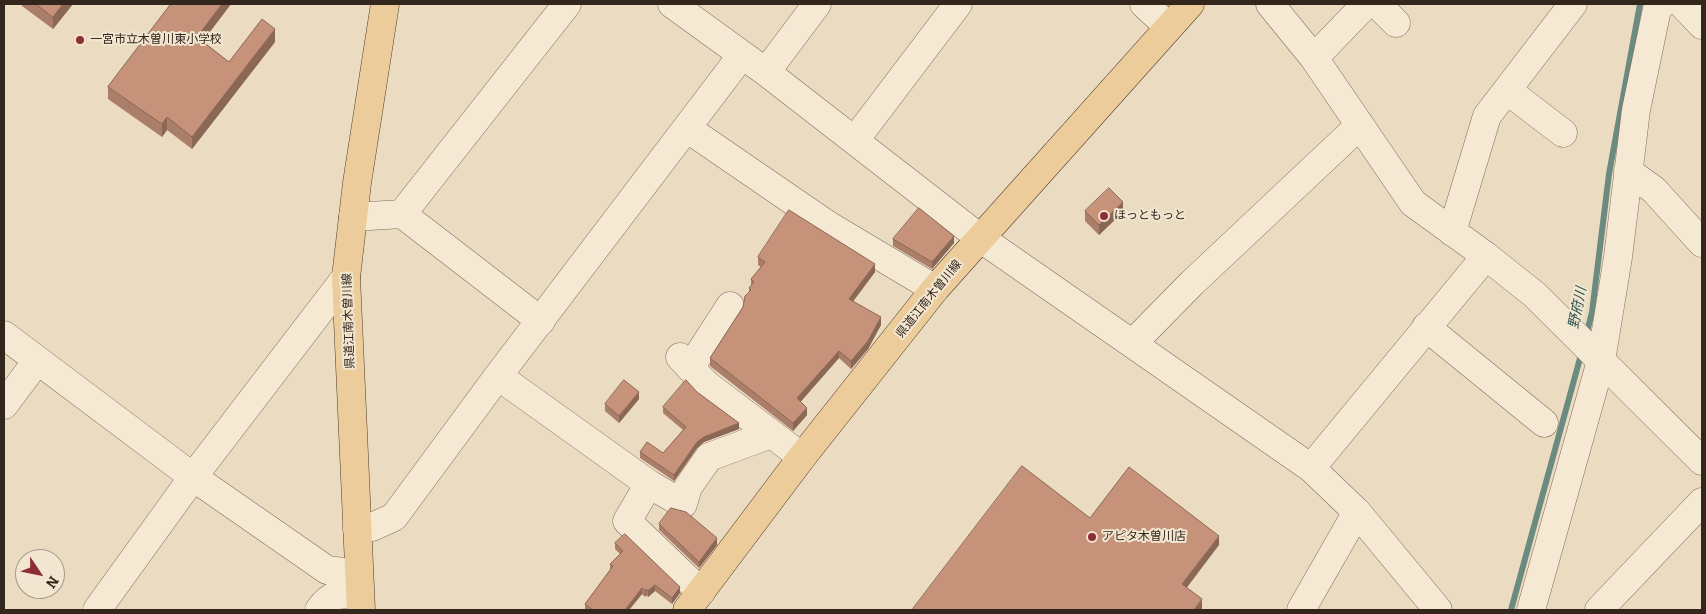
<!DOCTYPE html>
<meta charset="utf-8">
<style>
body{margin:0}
#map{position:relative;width:1706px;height:614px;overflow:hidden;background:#eadbc1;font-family:Bitter,serif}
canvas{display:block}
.frame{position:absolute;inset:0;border:5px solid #33261d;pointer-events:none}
.north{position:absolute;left:15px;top:549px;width:50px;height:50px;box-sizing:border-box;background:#f2e6d0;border:1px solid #a69988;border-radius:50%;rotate:124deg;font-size:14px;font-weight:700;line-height:20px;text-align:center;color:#33261d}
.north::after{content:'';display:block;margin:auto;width:18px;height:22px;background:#8d2e37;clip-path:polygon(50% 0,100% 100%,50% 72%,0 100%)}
</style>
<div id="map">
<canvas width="1706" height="614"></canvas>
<div class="frame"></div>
<div class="north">N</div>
</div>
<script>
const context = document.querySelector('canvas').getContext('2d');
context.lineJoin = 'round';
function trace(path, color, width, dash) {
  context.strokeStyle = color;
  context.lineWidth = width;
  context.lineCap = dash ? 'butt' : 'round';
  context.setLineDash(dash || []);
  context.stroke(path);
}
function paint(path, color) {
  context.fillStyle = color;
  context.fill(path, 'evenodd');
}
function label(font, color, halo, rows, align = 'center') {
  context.font = font + ' Bitter,"Noto Sans JP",serif';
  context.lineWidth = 4;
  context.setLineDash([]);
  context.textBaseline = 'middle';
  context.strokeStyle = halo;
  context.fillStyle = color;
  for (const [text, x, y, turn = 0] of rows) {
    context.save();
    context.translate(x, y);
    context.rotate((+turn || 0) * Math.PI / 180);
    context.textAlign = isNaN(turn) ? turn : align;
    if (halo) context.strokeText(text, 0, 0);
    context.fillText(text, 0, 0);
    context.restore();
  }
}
const stream = new Path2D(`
 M1586 336 1592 312 1609 174 1640 4
 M1511 610 1582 351`);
const minor = new Path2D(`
 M672 4 766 72 980 238 1311 468 1357 512 1438 610
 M1144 4 1169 27
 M1270 4 1314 58 1413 203 1486 256 1535 295 1702 461
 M1377 4 1396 23
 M1682 4 1702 25
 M1314 58 1366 4
 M766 72 817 4
 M1508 91 1563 133
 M688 129 828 225 935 289
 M855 140 958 4
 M1628 171 1654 190 1702 243
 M402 214 567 4
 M353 217 402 214 541 321
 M1452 232 1487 116 1573 4
 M1426 327 1544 423
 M4 335 193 477 327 570 359 574
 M1133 343 1192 283 1360 125
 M680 357 707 385 802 457
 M690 368 730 306
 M498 376 649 484 627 521 701 592
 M4 405 37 361
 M1311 468 1486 256
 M649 484 683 504 688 487 709 457 771 434
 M357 528 372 527 394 517 498 376 742 55
 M97 610 193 477 346 277
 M319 610C332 592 338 594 359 595
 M1301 610 1357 512
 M1531 610 1601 361 1618 257 1636 110 1657 9 1662 4
 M1599 610 1702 502`);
const major = new Path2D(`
 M361 610 346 277 357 183 385 4
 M687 610 802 457 935 289 1190 4`);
const wall = new Path2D(`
 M22 4H73L53 29 22 6Z
 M171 4H231L202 42 229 62 275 42 192 149 167 130 162 137 108 99V87Z
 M1085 211 1123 212 1099 235 1085 221Z
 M893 239 954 243 932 269 893 246Z
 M758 257 875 272 853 301 881 325 868 349 851 369 839 358 800 402 807 415 793 431 710 366V358L743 307 749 292V288L751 286V279L761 267 758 265Z
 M697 392 739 429 704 442 697 448 674 481 640 458V452L663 453 683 430 663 413V407Z
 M639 399 619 423 605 411V404Z
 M659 524 717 545 699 568 659 530Z
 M615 543 680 593 672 604 655 591 648 597 646 595 645 597 642 594 629 610H585V604L610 570V564L620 554 615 549Z`);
const shadedWall = new Path2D(`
 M63 4H73L53 29V17Z
 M222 4H231L197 49V37Z
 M275 29V42L192 149V137Z
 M167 117V130L162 137V124Z
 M1123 202V212L1099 235V225Z
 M954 236V243L932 269V262Z
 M875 264V272L849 307V299Z
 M881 317V325L868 349 851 369V361Z
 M839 351V358L797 406V398Z
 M639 392V399L619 423V416Z
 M807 408V415L793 431V423Z
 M739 423V429L704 442 697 448 674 481V475L697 442 704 437Z
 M1219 536V545L1182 594V584Z
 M717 538V545L699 568V562Z
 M655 585V591L648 597V591Z
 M680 587V593L672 604V598Z
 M642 588V594L629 610H625Z
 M646 589V595L645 597V591Z
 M1202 599V609L1201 610H1194Z`);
const building = new Path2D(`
 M36 4H63L53 17Z
 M171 4H222L197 37 229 62 262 19 275 29 192 137 167 117 162 124 108 87Z
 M1109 188 1123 202 1099 225 1085 211Z
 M919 208 954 236 932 262 893 239Z
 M789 210 875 264 849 299 881 317 868 341 851 361 839 351 797 398 807 408 793 423 710 358 743 307 745 296 751 290 749 288 754 282 751 279 765 262 758 257Z
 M624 380 639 392 619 416 605 404Z
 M686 380 697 392 739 423 704 437 697 442 674 475 640 452 647 442 663 453 686 427 663 407Z
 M1022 466 1090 518 1129 467 1219 536 1182 584 1202 599 1194 610H912Z
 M671 508 686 512 717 538 699 562 659 524Z
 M625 534 680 587 672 598 655 585 648 591 646 589 645 591 642 588 625 610H593L585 604 613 566 610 564 623 551 615 543Z`);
const markers = [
 [80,40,5,"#8d2e37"],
 [1104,216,5,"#8d2e37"],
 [1092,537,5,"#8d2e37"]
];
const poiNames = [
 ["一宮市立木曽川東小学校",90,40],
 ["ほっともっと",1114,216],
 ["アピタ木曽川店",1102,537]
];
const streetNames = [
 ["県道江南木曽川線",929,299,-51],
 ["県道江南木曽川線",349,321,-92]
];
const waterNames = [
 ["野府川",1578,308,-79]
];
trace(stream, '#6b8a80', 6);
trace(minor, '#836c5a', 29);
trace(major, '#503b2e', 29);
trace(minor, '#f6e9d4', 28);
trace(major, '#eccc9b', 28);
paint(wall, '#aa7e69');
paint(shadedWall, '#8b6755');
paint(building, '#c6937a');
trace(building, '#8b6755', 1);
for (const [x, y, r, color] of markers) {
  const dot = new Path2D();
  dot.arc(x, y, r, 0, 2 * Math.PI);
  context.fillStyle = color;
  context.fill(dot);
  trace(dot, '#f2e6d0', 2);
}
label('12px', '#33261d', '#f2e6d0', poiNames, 'left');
label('12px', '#33261d', '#f2e6d0', streetNames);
label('italic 14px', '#2d524d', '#f2e6d0', waterNames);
</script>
